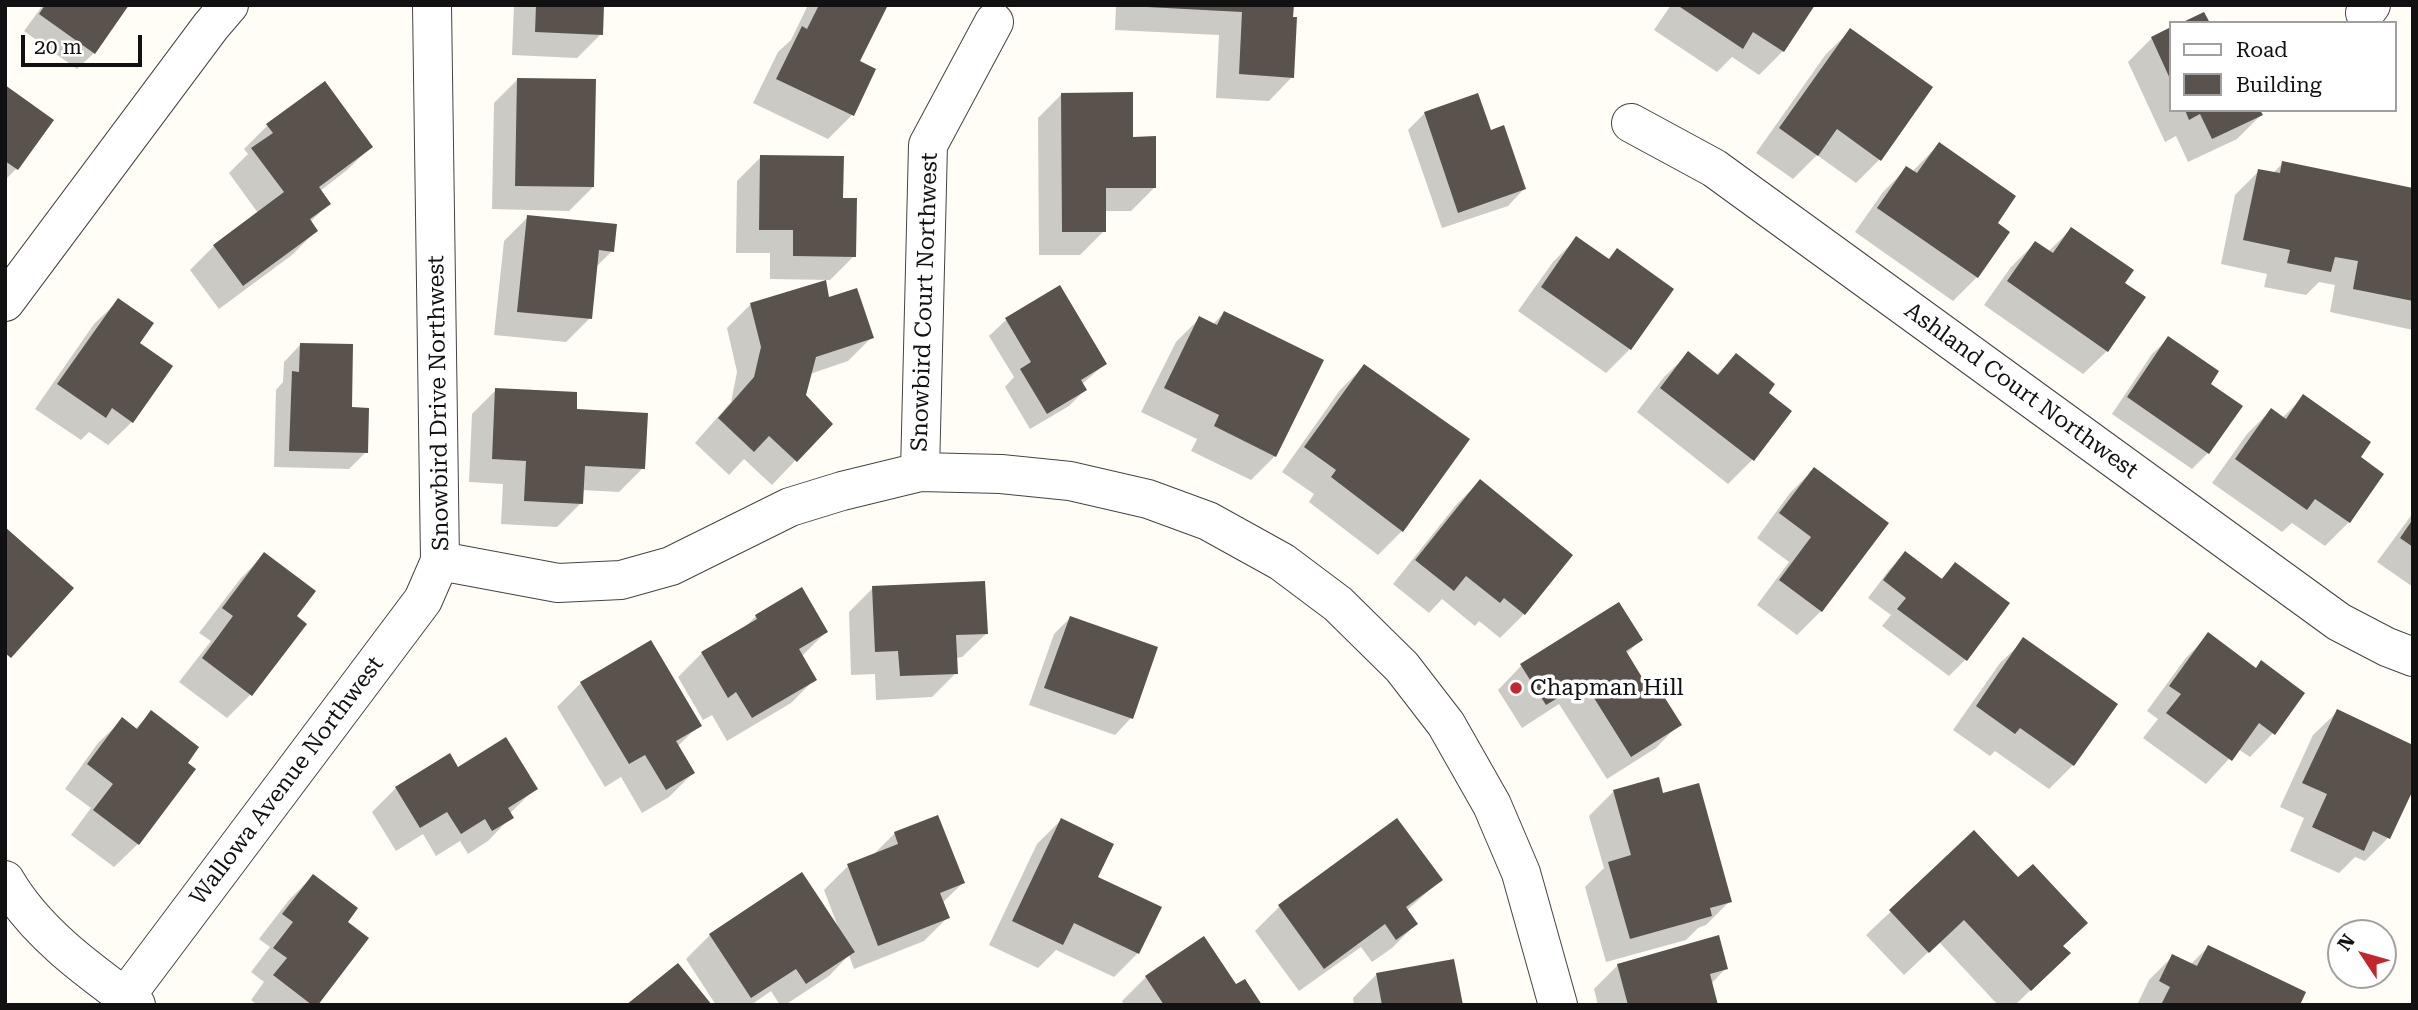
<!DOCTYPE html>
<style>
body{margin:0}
#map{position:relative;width:2418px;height:1010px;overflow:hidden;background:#fffdf5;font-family:"Roboto Serif",serif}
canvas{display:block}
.frame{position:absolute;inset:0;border:7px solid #111;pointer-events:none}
.legend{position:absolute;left:2169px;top:21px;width:228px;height:91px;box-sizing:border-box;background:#fff;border:2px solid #a0a0a0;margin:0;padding:9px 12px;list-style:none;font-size:21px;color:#111}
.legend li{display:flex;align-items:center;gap:14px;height:35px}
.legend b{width:35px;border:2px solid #a0a0a0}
.north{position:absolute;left:2327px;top:919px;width:70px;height:70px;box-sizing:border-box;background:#fff;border:2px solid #a0a0a0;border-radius:50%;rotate:306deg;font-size:19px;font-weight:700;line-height:28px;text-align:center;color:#111}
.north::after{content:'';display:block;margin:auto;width:24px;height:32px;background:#c4262e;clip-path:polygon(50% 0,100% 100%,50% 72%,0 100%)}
.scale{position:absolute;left:21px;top:35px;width:121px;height:32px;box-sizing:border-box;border:4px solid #111;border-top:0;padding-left:9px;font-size:21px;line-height:24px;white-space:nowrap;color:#111;-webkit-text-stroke:5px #fff;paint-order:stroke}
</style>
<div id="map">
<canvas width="2418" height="1010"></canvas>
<div class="frame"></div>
<ul class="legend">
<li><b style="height:9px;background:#fff"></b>Road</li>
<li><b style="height:19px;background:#5a524d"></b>Building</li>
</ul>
<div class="north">N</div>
<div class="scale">20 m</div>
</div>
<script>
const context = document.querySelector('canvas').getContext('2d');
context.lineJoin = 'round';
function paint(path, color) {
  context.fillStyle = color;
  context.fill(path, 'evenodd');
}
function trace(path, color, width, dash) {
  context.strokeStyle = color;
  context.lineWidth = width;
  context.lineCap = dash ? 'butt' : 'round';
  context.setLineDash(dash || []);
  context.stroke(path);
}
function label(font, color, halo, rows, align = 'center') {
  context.font = font + ' "Roboto Serif",serif';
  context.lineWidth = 7;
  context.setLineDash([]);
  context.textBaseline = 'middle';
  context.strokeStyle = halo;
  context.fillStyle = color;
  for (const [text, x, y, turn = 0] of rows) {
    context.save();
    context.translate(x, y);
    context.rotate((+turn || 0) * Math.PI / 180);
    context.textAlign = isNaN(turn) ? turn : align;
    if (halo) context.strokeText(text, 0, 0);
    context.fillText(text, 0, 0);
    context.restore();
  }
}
const shadow = new Path2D(`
 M43 5H127L94 53 77 69 24 31Z
 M514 5H603L601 34 577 58 512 55Z
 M808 5H880L885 7 858 62 852 115 828 139 753 103 778 52 791 40Z
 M1116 5H1292V77L1269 101 1216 98 1219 35 1115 30Z
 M1671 5H1813L1783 51 1759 75 1732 57 1717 72 1654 30Z
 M2171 29V110H2258L2261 115 2237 139 2188 162 2176 136 2165 142 2128 62 2152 38Z
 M1850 31 1880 159 1856 183 1817 155 1793 179 1756 153 1826 54Z
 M518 79 593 187 569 211 492 209 494 103Z
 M5 87 51 120 16 169 5 180Z
 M1062 94 1131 138 1155 187 1131 211H1104V231L1080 255H1039L1038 118Z
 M1425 113 1490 132 1524 189 1508 206 1442 228 1408 130Z
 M268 125 371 147 347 170 320 191 329 204 310 222 316 231 292 255 219 309 190 270 214 246 258 213 229 173 248 154 244 149Z
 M1939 144 1995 223 1977 277 1953 301 1855 232 1883 192 1907 168 1912 172Z
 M761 157 842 200 854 256 830 280 770 279V253H736L737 181Z
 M2283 163 2413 190V330L2330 312 2335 285 2319 282 2306 295 2264 287 2267 274 2221 264 2235 195 2259 171 2272 174Z
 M528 217 612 251 595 268 590 318 566 342 494 335 504 241Z
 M2071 229 2107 351 2083 374 1984 305 2011 267 2035 243 2048 252Z
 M1577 238 1608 260 1617 251 1630 349 1606 373 1518 311 1553 262Z
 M1059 287 1105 364 1082 384 1085 390 1069 406 1030 429 1005 387 1014 377 989 336 1006 320Z
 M828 299 872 337 848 361 810 374 804 395 830 424 772 485 744 459 729 475 695 443 731 402 737 372 727 328 751 304Z
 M118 301 138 343 132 422 108 445 89 432 81 440 35 409 94 324Z
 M1224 313 1275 456 1251 480 1191 451 1197 439 1141 412 1176 342 1200 318 1213 324Z
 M2169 338 2208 384V453L2192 469 2112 414 2152 354Z
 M300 345 350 409 366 452 349 469 274 467 276 390 283 382 284 362Z
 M1688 354 1716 375 1736 356 1766 393 1790 411 1752 460 1728 484 1637 412 1664 377Z
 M1364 366 1402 531 1378 555 1309 502 1314 494 1282 472 1340 390Z
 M496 390 575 411 643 468 619 492 582 490 581 503 557 527 501 524 503 484 469 482 472 414Z
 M2303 397 2359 458 2349 522 2325 546 2292 523 2282 532 2212 483 2247 434 2271 410 2282 418Z
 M1814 469 1821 611 1797 635 1757 605 1789 562 1757 538 1790 493Z
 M1480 481 1524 614 1500 638 1479 621 1475 626 1442 599 1429 613 1393 584 1456 505Z
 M2413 513V587L2377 562Z
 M1905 554 1940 580 1956 564 2007 603 1965 660 1949 676 1882 626 1891 615 1868 598 1889 570Z
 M264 555 295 616 251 694 227 718 179 682 211 641 199 633 241 578Z
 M873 588 986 634 962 657 955 658 956 673 932 697 876 700 875 674 851 675 849 612Z
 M756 616 826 632 802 656 815 679 791 703 727 741 712 715 703 720 678 677 702 653 742 630Z
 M1070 618 1131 718 1115 735 1029 705 1054 634Z
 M2208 635 2273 733 2250 757 2238 749 2206 784 2143 738 2158 719 2147 711 2185 659Z
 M1641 640 1626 654 1651 694 1679 724 1656 748 1607 779 1559 704 1522 728 1498 690 1521 666Z
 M2024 640 2073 765 2049 789 1995 751 1990 756 1953 730 2000 663Z
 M581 683 699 725 677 747 693 773 669 797 642 813 621 777 605 787 557 707Z
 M2337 712 2389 837 2365 861 2355 857 2339 873 2290 851 2304 818 2280 807 2313 735Z
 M151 713 138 844 114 867 71 835 91 808 65 789 98 743 122 720 135 729Z
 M449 755 457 769 536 788 509 814 511 817 488 841 468 854 460 841 436 856 423 834 396 851 372 812 396 788Z
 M1658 779 1662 795 1730 901 1706 925 1698 928 1686 940 1606 962 1585 887 1604 868 1589 816 1613 792Z
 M1061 820 1096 878 1159 908 1138 953 1114 977 1056 950 1038 968 989 945 1037 844Z
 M1397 820 1441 880 1406 911 1416 924 1392 948 1372 962 1361 947 1299 991 1255 931 1279 907Z
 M895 833 963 883 942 903 948 917 924 941 854 969 849 955 829 976 785 1005H780L771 991 751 1005H716L686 959 710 935 838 927 824 890 848 866 872 856Z
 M1974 833 2062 947 2044 977 2015 1005H1998L1939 942 1904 975 1866 935Z
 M313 876 345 923 315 1005H257L251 1000 264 982 251 972 270 947 259 939 289 900Z
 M1203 938 1235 987 1260 1005H1124L1122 1001 1146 977Z
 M2208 947 2298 1005H2137L2149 980 2173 956 2190 965Z
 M1618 965 1726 968 1711 984 1717 1005H1598L1594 989Z
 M1377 974 1461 1005H1354L1353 998Z`);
const building = new Path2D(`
 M45 5H129L95 54 39 14Z
 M536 5H604L603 35 535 32Z
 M819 5 887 7 860 61 876 69 854 116 776 79 802 26 807 29Z
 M1147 5H1294L1293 17H1297L1294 78 1239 74 1242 12 1147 7Z
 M1677 5H1815L1784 52 1753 32 1743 49Z
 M2204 12 2210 23H2181Z
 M2171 27V81L2151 37Z
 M1850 28 1933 87 1881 161 1837 129 1818 156 1779 128Z
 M517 78 596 79 594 187 515 186Z
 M325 81 373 147 319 187 331 204 310 219 318 231 243 286 213 245 284 192 251 148 273 133 266 124Z
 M5 85 54 120 18 170 5 161Z
 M1133 92V137L1156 136V188H1106V232H1062L1061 93Z
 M1478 93 1491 130 1504 125 1526 189 1458 213 1424 112Z
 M2185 110H2260L2263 115 2212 139 2200 114 2189 120Z
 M1939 142 2016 196 1998 223 2010 232 1978 278 1877 208 1906 166 1917 173Z
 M760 155 844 156 843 198H857L856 257 793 256V230H759Z
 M2282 161 2413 188V301L2353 289 2358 261 2335 257 2331 272 2287 263 2290 250 2243 240 2258 169 2280 173Z
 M527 215 617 224 614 252 599 250 592 319 517 312Z
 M2071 227 2134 270 2125 283 2146 297 2108 352 2007 281 2035 241 2053 253Z
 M1576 236 1609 259 1617 248 1674 289 1631 350 1541 287Z
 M826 280 829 297 857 288 874 338 816 357 806 395 833 424 797 462 769 436 754 452 718 418 754 377 761 347 750 303Z
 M1060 285 1107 364 1081 380 1087 390 1047 414 1020 369 1031 362 1005 318Z
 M118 298 154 323 140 343 173 366 133 423 112 408 106 418 57 384Z
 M1224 311 1324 360 1276 457 1214 426 1219 415 1164 388 1199 316 1217 325Z
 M2168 336 2219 371 2211 384 2243 406 2209 454 2127 397Z
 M300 343 353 344 352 407 369 408 368 453 289 451 292 371 299 372Z
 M1688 351 1718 375 1736 353 1775 384 1769 393 1792 411 1754 461 1660 388Z
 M1364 364 1470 439 1403 532 1331 477 1336 470 1304 447Z
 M495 388 577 392V409L648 413 645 469 585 466 583 504 524 501 526 461 492 459Z
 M2303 394 2371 442 2361 457 2384 474 2350 523 2315 499 2307 510 2235 459 2271 408 2286 419Z
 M1814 467 1889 523 1822 612 1779 580 1811 537 1779 513Z
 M1480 479 1573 555 1525 615 1504 598 1500 603 1466 576 1454 591 1415 560Z
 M2413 519V547L2400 538Z
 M5 527 74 588 11 658 5 653Z
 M1905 551 1942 579 1955 562 2010 603 1967 661 1897 609 1906 598 1883 580Z
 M264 552 316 591 297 616 307 624 252 696 202 658 233 616 222 608Z
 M985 581 988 634 956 635 958 674 900 676 898 651 875 652 872 586Z
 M802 587 828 632 799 649 817 680 752 718 736 692 728 698 701 652 757 619 755 615Z
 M1619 602 1643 640 1626 651 1651 692 1658 687 1682 725 1631 757 1584 682 1546 705 1520 664Z
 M1070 616 1158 647 1133 719 1044 688Z
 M2208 632 2256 668 2261 660 2305 693 2275 735 2259 723 2232 761 2166 713 2181 694 2169 686Z
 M2023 637 2118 704 2074 766 2020 728 2015 734 1976 706Z
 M651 640 702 726 676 741 695 773 666 790 645 755 629 764 580 682Z
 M2337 709 2413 745V790L2390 839 2373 831 2364 851 2312 827 2327 794 2302 783Z
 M151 710 199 747 188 763 196 769 139 845 93 810 113 784 87 764 122 717 137 729Z
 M506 737 538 789 508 808 514 818 492 831 485 819 461 834 447 812 420 828 395 787 450 753 458 767Z
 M1659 777 1663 793 1699 783 1732 902 1710 908 1712 916 1630 939 1608 862 1631 855 1613 790Z
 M938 815 965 883 940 893 950 918 878 946 847 864 898 844 894 832Z
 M1061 818 1114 844 1098 877 1162 907 1139 954 1074 923 1063 945 1012 921Z
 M1397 818 1443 880 1406 907 1418 924 1396 940 1385 924 1324 969 1278 905Z
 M1974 830 2018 877 2033 864 2088 923 2063 946 2071 953 2031 991 1964 920 1929 953 1889 910Z
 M802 872 855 952 806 984 796 969 751 998 709 934Z
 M313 874 358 908 348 922 369 938 318 1005H312L273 975 287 958 273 948 293 922 282 914Z
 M1719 935 1728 969 1710 974 1718 1005H1628L1617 964Z
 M1204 936 1236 984 1245 979 1262 1005H1164L1145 976Z
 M2208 945 2306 992 2300 1005H2161L2170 987 2159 981 2172 954 2197 966Z
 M1454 959 1463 1005H1382L1376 973Z
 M678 963 712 1005H626Z`);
const minor = new Path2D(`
 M2365 13 2371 5
 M1631 123 1714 168 2339 622 2387 647 2413 657
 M5 302 211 26 229 5
 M920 472 928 145 994 22
 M440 561 558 583 621 580 671 566 790 507 842 491 920 472 1001 474 1070 481 1148 499 1208 521 1282 562 1338 604 1402 667 1446 724 1492 805 1521 873 1558 1005
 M5 880C35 932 88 970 136 1005
 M125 997 423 600 440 561 432 5`);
const markers = [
 [1516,688,7,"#c4262e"]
];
const streetNames = [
 ["Snowbird Court Northwest",925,302,-88],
 ["Ashland Court Northwest",2021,391,36],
 ["Snowbird Drive Northwest",439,403,-91],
 ["Wallowa Avenue Northwest",287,781,-53]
];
const poiNames = [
 ["Chapman Hill",1530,688]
];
paint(shadow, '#0003');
paint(building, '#5a524d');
trace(minor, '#444', 40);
trace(minor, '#fff', 38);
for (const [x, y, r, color] of markers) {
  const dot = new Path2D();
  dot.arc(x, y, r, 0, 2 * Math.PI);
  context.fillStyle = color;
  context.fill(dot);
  trace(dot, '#fff', 2.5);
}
label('23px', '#111', '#fff', streetNames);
label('23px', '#111', '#fff', poiNames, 'left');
</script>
